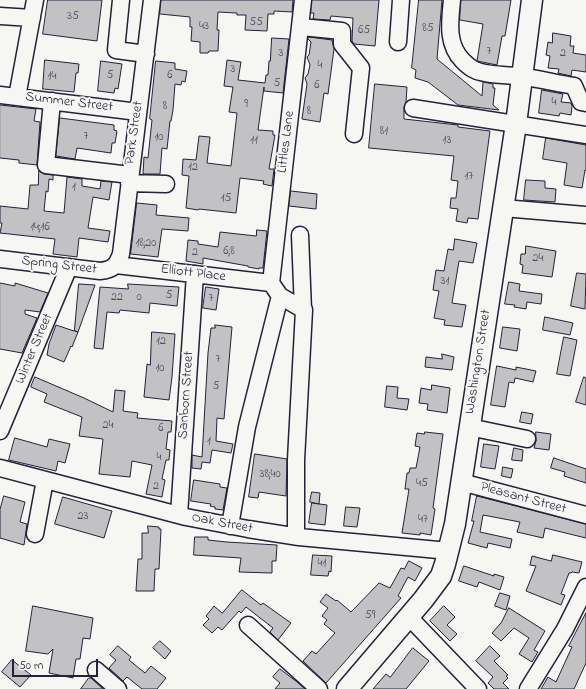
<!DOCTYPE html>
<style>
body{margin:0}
#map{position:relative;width:586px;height:689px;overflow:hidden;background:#f6f6f2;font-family:"Indie Flower",sans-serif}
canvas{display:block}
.scale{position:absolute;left:12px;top:659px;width:86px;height:18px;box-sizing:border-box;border:2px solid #22223b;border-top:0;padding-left:5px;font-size:12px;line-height:14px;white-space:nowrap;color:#22223b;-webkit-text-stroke:3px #f6f6f2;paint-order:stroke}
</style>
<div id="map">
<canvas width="586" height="689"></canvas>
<div class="scale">50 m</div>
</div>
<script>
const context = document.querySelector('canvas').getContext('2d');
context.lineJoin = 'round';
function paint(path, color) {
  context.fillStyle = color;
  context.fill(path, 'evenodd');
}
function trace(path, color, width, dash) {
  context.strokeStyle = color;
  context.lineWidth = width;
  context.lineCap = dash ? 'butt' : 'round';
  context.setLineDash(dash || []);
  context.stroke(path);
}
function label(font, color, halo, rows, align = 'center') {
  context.font = font + ' "Indie Flower",sans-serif';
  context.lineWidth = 4;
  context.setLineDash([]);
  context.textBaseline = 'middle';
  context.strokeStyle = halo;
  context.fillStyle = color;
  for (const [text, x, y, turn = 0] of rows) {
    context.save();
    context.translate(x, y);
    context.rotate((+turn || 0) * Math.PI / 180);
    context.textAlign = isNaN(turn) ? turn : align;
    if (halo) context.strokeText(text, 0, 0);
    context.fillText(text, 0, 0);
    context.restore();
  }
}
const building = new Path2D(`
 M48 0H102L97 41 43 34Z
 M161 0H293L292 12 274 11V14H268L267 31 245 30 246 15H237V13L218 12 217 30H219L218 51H209L208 53H200V42L191 41 192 27H190V17L160 14Z
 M312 0H379L375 46 354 44 352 41 353 18 331 16 330 20 313 19 314 13H311Z
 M419 0H442L437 59 482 96 483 82 493 84V88H495L493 105 499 110 458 105 428 82 415 78 416 70 412 68Z
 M461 0H511L505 36H502L497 65 477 61 483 24 460 20Z
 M553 33 571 36 570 46H574L573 53 586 55V72L572 70 571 76 558 73 559 69 548 68 550 56 546 55 548 42 552 43Z
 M309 37 332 40 334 49 328 94 324 93 320 122 302 119 307 84 305 78 308 74 310 65 307 57 309 55 311 42 308 39Z
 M272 38 289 39 283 93 264 91V87L258 130 273 131V135H275L269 169H274L272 186 263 184 264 181 240 178 236 213 199 209 198 210 186 208 189 176 182 175 183 159 196 160 199 136 210 137 207 163 231 166 237 113 229 112 233 87 224 86 227 60 241 62 238 80 265 83 266 75H268L269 61H270Z
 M45 60 79 64 78 73H76L74 92 43 89Z
 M101 61 122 64 118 89 115 88 114 93 98 91Z
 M156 61 175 63V69L187 71 185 82 182 81 181 85 175 84 173 110 171 121H170L167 149 162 148 160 174H143L144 157 148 158 152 120 150 119Z
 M375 84 407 87 406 102 404 107V119L458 125V127L490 131 478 219 468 218 467 223 456 221 458 209 450 208 451 198H456L458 181 451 180 454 156 369 148Z
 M542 90 563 94 561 102 571 103 572 106 571 115 560 113 559 116 539 113Z
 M0 105 36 109 34 121 40 122 37 165 19 163V160L0 158Z
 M60 118 114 125V130L117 131 115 143H112L111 153 77 148 75 159 56 156Z
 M546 138 586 145V171L585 170 582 188 564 185 567 163 543 159Z
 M39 171 44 174 53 175V180L49 179 48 192 46 191 44 211 64 213 67 177 82 179V186L100 189 101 181 112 182 109 200 93 197 88 228 110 231 108 242 79 238 77 257 53 254 55 239 0 233 2 223H0V206L28 209 30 185H38Z
 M526 180 545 181V188L556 189 555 202 524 200Z
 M291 191 317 194 316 209 289 206Z
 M137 203 157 205 156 215 189 218 188 231 162 229 158 257 131 254Z
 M257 230 267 231 263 268H259V269L248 267V266L203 258V264L186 261 188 240 198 241V244L218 247 220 232 256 236Z
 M455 239 477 243 473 263 459 261 452 303 466 305 462 327 444 325 445 320 434 318 439 291 433 290 436 270 444 271 448 249 453 250Z
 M526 246 556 251 552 277 522 273 523 265 520 264 521 254H525Z
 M577 273 586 274 585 309 571 306Z
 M509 282 520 284 519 291 542 294 541 304 527 302 526 309 514 307 515 305 505 304Z
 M0 283 15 286V283L48 293 40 312 25 310V314L37 318 22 353 0 349Z
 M79 284 95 285 78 332 75 331 78 332 72 347 71 346 64 362 47 355 49 344 56 325 74 331Z
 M128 284 179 287 177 306 150 303 149 313 120 310 119 313 107 312 103 349 94 348 100 287 128 289Z
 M206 287 219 289 216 310 203 308Z
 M545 317 573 323 570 335 543 330Z
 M215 325 232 327 224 419 217 418 216 441 233 444 231 453 212 450 210 463 202 462 201 469 192 468V455L202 457 208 353 211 328H215Z
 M503 327 520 329 517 351 500 348Z
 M152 332 175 334 172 377 169 400 144 397 147 364 150 365Z
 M564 337 577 340 570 376 557 374Z
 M442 354 454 357 452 370 425 367 426 357 442 359Z
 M497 366 516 370V367L536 371 533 382 515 378 514 383 509 382 505 407 491 405Z
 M35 377 84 398 113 412 115 390 125 391 123 411 138 413 137 418 172 421 171 432H168L166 449 170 450 169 460H166L162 479 165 480 162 497 146 494 152 465 132 461 130 477 99 474 103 439 79 436 82 417 44 402 47 394 31 387Z
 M584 377 586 378V405L576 402Z
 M432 385 450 388 447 413 427 410 428 404 419 403 421 388 431 390Z
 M387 386 398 387 397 398 409 399 407 410 385 407Z
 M522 412 533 414 531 424 520 422Z
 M425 432 443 434 433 508 435 509 431 535 420 533V535L402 533 409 489H405L407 473H409L410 468H416L420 447 415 446 417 433 424 434Z
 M536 432 551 434 549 450 534 448 536 441Z
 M15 438 47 447 49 439 70 444 65 463 58 461 56 471 9 460Z
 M484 444 499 446 495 469 481 467Z
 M514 448 523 450 522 461 512 460Z
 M255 454 287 459 286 496 259 492 258 498 249 497Z
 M554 458 586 469V483L564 476 565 472 551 468Z
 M503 467 513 469 511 478 502 476Z
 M194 480 220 484V487L227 488 223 510 215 509V507L210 506 211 504 191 501Z
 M312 492 320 493 319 504 310 502Z
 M4 496 25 502 20 522 27 524 24 545 0 538V510Z
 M477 496 586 524V538L545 528 543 538 517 532 520 522 483 515 480 532 512 539 510 548 488 543 487 548 468 543 474 521H472Z
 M63 497 112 511 104 538 55 524Z
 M312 503 327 505 325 525 309 523Z
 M346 507 360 508 357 527 344 526Z
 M148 526 159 527V529H161L159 569H155L154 591H136L138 559H142V533H148Z
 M195 537H208V540L227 542 277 545 276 561H272V573L239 572 241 558 194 555Z
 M313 555 332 556 331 572 329 571 328 576 311 575Z
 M553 555 582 562 579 573 572 572 571 573H569L561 594 565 595 561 605 526 591 536 566 530 565 532 556 551 561Z
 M409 561 422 568 415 581 408 577 398 596 401 598 326 683 303 661 312 651 316 654 335 633 324 624 327 620 322 616 328 608 320 602 326 594 336 601 337 600 351 612 379 583 390 588 401 568 404 569Z
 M464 566 494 576V574L504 577 500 590 479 582 477 587 459 581Z
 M242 590 261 605 263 603 291 623 278 640 270 632 273 628 246 607 241 613 239 611 222 630 218 627 212 633 203 625 209 619 206 616 214 606 222 613Z
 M500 593 510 596 506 610 495 606Z
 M33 606 93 618 90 639 83 638 80 659H76L73 678 49 673 53 649 48 654 26 651Z
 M444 606 455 617 447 625 457 634 450 641 430 621Z
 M509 608 545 631 534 650 538 652 532 662 519 654 529 638 514 628 501 641 492 633 501 623Z
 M586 613V663L574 689H541L548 677 556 682 572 647 569 646Z
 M160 641 171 651 165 659 153 648Z
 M118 646 131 657 129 660 145 673 151 666 166 678 157 689H142L127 677 123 681 109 668 116 660 110 655Z
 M490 646 500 656 494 661 508 675 506 676 508 678 503 683 509 689H494L488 683 493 677 476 661Z
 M413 648 429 661 406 689H373L386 674 390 677Z
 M12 660 31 675 20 687 2 672Z
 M280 669 297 682 305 689H275L280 683 273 677Z
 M89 678H91L103 689H81Z`);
const minor = new Path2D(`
 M121 0 116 50 146 54
 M452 0C450 21 446 44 463 61 466 64 470 68 475 70 485 75 505 75 517 76 536 78 555 83 574 86L581 102 586 103
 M0 16 32 18
 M301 27 342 31V44L361 68 354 134
 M398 42 401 0
 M0 95 138 112
 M17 97 35 0
 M52 101 46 165 130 175
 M413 108 586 135
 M129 183 166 184
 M503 208 586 215
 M300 235 303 310
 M0 259 100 271C113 270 117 265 121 254L152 0
 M116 265 271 283
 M271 283 303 0
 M271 283 280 296 304 310 296 460V536
 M469 427 527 439
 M0 431 69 267
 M0 468 186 517 248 529 299 537 449 551
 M461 482 586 515
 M179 515 195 274
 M230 526 247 427 280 296
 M35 534 45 480
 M409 617 478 689
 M248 625 319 689
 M96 670 118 689
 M528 689 565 629 586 587`);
const major = new Path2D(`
 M347 689 423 600 441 576 445 564 455 524 516 124 532 0`);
const numberNames = [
 ["35",73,17],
 ["55",256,23],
 ["43",204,27],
 ["85",428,29],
 ["65",364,31],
 ["7",489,52],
 ["3",281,54],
 ["2",563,54],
 ["4",320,66],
 ["3",233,70],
 ["5",110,76],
 ["6",170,76],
 ["14",52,77],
 ["5",277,84],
 ["6",317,86],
 ["4",554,103],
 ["9",246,105],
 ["8",165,107],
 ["8",309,112],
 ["81",384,132],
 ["7",86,137],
 ["10",159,138],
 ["11",254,141],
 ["13",447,141],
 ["12",193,168],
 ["17",469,177],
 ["1",74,188],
 ["15",226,199],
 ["14;16",40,228],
 ["18;20",146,244],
 ["6;8",229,252],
 ["2",195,253],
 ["24",538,259],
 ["31",445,282],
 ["5",169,296],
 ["22",117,298],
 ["0",139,298],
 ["7",211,299],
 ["12",161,342],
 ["7",218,360],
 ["10",160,369],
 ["5",216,387],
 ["24",108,426],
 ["6",161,429],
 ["1",209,442],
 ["4",159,458],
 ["38;40",270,475],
 ["45",422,484],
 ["2",156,487],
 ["23",83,517],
 ["47",423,520],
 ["41",322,564],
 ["59",370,616]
];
const streetNames = [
 ["Summer Street",69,103,7],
 ["Park Street",135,133,-82],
 ["Littles Lane",287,142,-83],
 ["Spring Street",59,266,7],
 ["Elliott Place",193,274,7],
 ["Winter Street",35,349,-67],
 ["Washington Street",479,362,-81],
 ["Sanborn Street",187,395,-86],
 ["Pleasant Street",523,499,15],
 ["Oak Street",222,524,11]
];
paint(building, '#c2c2c4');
trace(building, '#22223b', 1);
trace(minor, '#22223b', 19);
trace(major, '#22223b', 23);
trace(minor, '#f6f6f2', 16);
trace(major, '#f6f6f2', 20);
label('12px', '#4a4a5d', null, numberNames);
label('14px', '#22223b', '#f6f6f2', streetNames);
</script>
